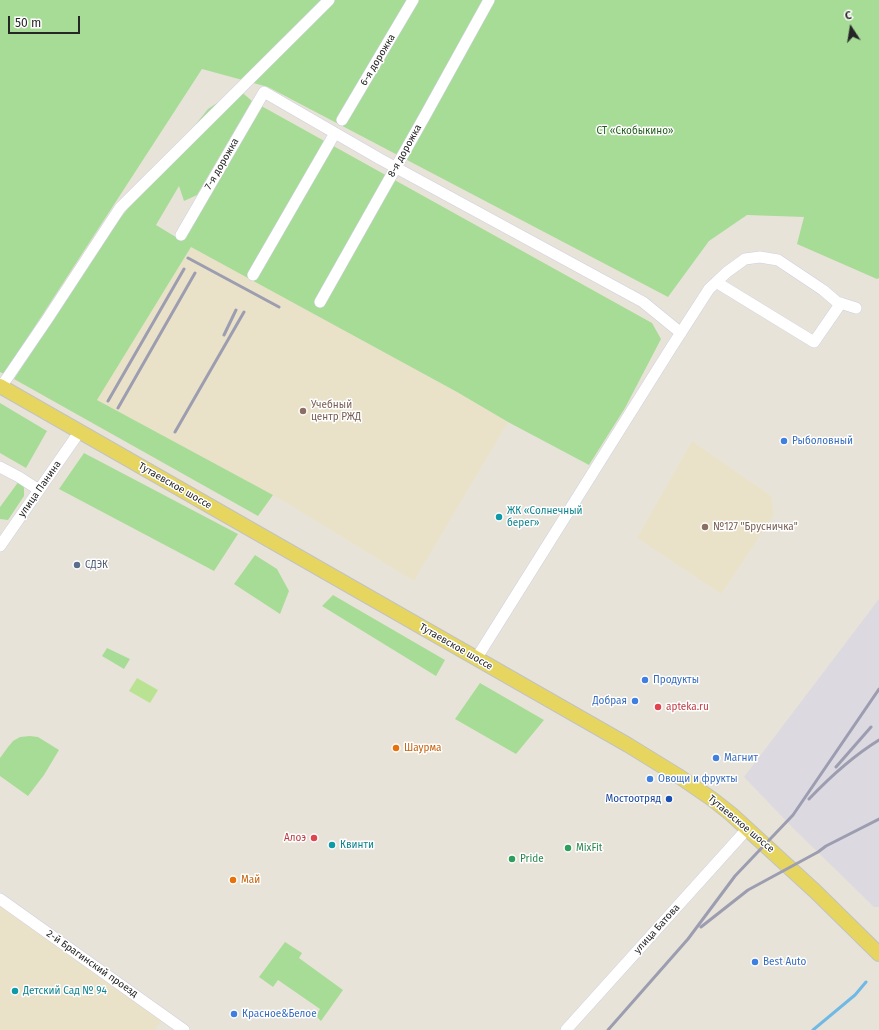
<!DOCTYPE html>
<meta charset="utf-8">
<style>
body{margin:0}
#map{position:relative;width:879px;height:1030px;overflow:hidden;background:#e8e3d8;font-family:"Fira Sans",sans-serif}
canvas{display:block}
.north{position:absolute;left:831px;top:8px;width:40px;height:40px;-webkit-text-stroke:3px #fff;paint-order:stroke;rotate:348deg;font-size:11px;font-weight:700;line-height:16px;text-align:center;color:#262626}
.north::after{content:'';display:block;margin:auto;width:14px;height:18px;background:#262626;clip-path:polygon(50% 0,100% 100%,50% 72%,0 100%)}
.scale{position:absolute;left:8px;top:16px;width:72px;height:18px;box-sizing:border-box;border:2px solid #262626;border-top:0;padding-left:5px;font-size:12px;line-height:14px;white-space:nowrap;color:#262626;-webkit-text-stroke:3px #fff;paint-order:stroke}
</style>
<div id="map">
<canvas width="879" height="1030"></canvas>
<div class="north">С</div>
<div class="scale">50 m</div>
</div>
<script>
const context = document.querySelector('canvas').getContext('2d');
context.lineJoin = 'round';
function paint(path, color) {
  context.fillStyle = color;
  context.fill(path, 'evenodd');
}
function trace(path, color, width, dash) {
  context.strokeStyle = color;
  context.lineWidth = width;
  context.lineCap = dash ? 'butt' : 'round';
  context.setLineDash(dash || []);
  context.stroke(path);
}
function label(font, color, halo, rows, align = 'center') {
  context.font = font + ' "Fira Sans",sans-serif';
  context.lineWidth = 3;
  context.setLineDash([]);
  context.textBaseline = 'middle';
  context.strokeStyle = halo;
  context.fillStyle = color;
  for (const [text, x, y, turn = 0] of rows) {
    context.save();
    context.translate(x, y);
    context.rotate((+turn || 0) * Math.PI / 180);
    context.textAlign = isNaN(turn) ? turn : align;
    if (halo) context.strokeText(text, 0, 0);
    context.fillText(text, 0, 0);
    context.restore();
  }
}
const industrial = new Path2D(`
 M879 599V907H874L793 828 744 777Z`);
const education = new Path2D(`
 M191 247 457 392 508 422 414 581 287 503 97 400Z
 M692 441 771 496 774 515 721 594 637 538Z
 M0 905 162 1020 155 1030H0Z`);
const green = new Path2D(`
 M0 0H879V278L877 279 797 244 804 217 747 215 709 241 668 297 268 87 202 69 4 374 0 372Z
 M238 89 252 101 197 195 184 201 179 186 156 225 179 239 256 103 652 323 661 339 625 408 589 465 508 422 457 392 191 247 97 400 273 495 258 516 14 379 113 227 208 109Z
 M0 403 52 434 47 431 26 468 0 453Z
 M84 453 238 534 214 571 59 489Z
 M19 481 23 484 24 488V496L8 520 0 519V507Z
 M255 555 277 569 289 591 280 614 234 584Z
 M333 595 445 660 436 676 322 606Z
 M107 648 130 659 124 669 102 656Z
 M480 683 544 720 516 754 455 719Z
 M30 736 38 737 59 750 44 775 28 796 0 776V758L8 747 13 741 20 737Z
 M285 942 302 953 299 958 343 990 321 1021 316 1016 320 1009 278 980 273 987 259 977Z`);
const pitch = new Path2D(`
 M137 678 158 690 150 703 129 691Z`);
const stream = new Path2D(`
 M813 1030 855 995 866 982`);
const minor = new Path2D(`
 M342 120 413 0
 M181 235 264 92 380 159 643 302 681 333
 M253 275 335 133
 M716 282 814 342 841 303
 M320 302 426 114 489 0
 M1 387 48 318 120 208 329 0
 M0 467 19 477 39 490
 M0 546 80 431
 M476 659 671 348 709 289 727 272 745 259 760 257 778 260 823 290 837 302 856 308
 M0 899 184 1030
 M566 1030 748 828`);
const major = new Path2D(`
 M0 386 628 745 680 777 712 799 731 814 816 892 879 954`);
const rail = new Path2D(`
 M188 258 279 307
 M224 335 236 310
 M108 401 184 269
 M118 408 195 273
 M175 432 244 312
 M836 767 871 727
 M809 799C830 777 853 756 879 740
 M701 927 748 890 818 852 826 846 879 819
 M608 1030 688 939 735 876 793 815 879 689`);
const markers = [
 [303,411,4,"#8d6e63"],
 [784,441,4,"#3f7fe0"],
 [499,517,4,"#0f9aa8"],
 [705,527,4,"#8d6e63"],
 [77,565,4,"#5c6f8a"],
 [645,680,4,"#3f7fe0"],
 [635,701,4,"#3f7fe0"],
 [658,707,4,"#e0444e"],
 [396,748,4,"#e8710a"],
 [716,758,4,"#3f7fe0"],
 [650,779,4,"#3f7fe0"],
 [669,799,4,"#1a4fb4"],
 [314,838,4,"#e0444e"],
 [332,845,4,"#0f9aa8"],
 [568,848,4,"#2e9e5b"],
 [512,859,4,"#2e9e5b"],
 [233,880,4,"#e8710a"],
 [755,962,4,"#3f7fe0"],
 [15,991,4,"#0f9aa8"],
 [234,1014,4,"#3f7fe0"]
];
const streetNames = [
 ["6-я дорожка",378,60,-59],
 ["8-я дорожка",405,151,-61],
 ["7-я дорожка",222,164,-60],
 ["Тутаевское шоссе",175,486,30],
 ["улица Панина",40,489,-55],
 ["Тутаевское шоссе",456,647,30],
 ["Тутаевское шоссе",741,824,40],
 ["улица Батова",657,929,-48],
 ["2-й Брагинский проезд",92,964,35]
];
const parkNames = [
 ["СТ «Скобыкино»",635,131]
];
const educationNames = [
 ["Учебный",311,405],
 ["центр РЖД",311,417],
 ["№127 \"Брусничка\"",713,527]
];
const shopNames = [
 ["Рыболовный",792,441],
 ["Продукты",653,680],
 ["Добрая",627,701,"right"],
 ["Магнит",724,758],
 ["Овощи и фрукты",658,779],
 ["Best Auto",763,962],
 ["Красное&Белое",242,1014]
];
const cultureNames = [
 ["ЖК «Солнечный",507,511],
 ["берег»",507,523],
 ["Квинти",340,845],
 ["Детский Сад № 94",23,991]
];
const serviceNames = [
 ["СДЭК",85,565]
];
const healthNames = [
 ["apteka.ru",666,707],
 ["Алоэ",306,838,"right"]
];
const foodNames = [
 ["Шаурма",404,748],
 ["Май",241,880]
];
const transitNames = [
 ["Мостоотряд",661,799]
];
const leisureNames = [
 ["MixFit",576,848],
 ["Pride",520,859]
];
paint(industrial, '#dcd9e1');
paint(education, '#eae2c8');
paint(green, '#a7dc97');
paint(pitch, '#b9e393');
trace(stream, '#70b9e5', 3);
trace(minor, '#cecfdf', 12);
trace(major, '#c2c2c2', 16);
trace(minor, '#fff', 11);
trace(major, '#e6d65f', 14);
trace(rail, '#9c9db0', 3);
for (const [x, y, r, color] of markers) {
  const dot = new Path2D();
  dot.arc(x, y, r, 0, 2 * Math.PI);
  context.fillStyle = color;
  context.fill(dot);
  trace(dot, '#fff', 1.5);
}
label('10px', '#262626', '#fff', streetNames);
label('10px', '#235d1d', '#fff', parkNames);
label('10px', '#785e54', '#fff', educationNames, 'left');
label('10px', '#366cbe', '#fff', shopNames, 'left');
label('10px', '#0d838f', '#fff', cultureNames, 'left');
label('10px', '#4e5e75', '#fff', serviceNames, 'left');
label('10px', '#be3a42', '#fff', healthNames, 'left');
label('10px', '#c56008', '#fff', foodNames, 'left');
label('10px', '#164399', '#fff', transitNames, 'right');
label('10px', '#27864d', '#fff', leisureNames, 'left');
</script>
